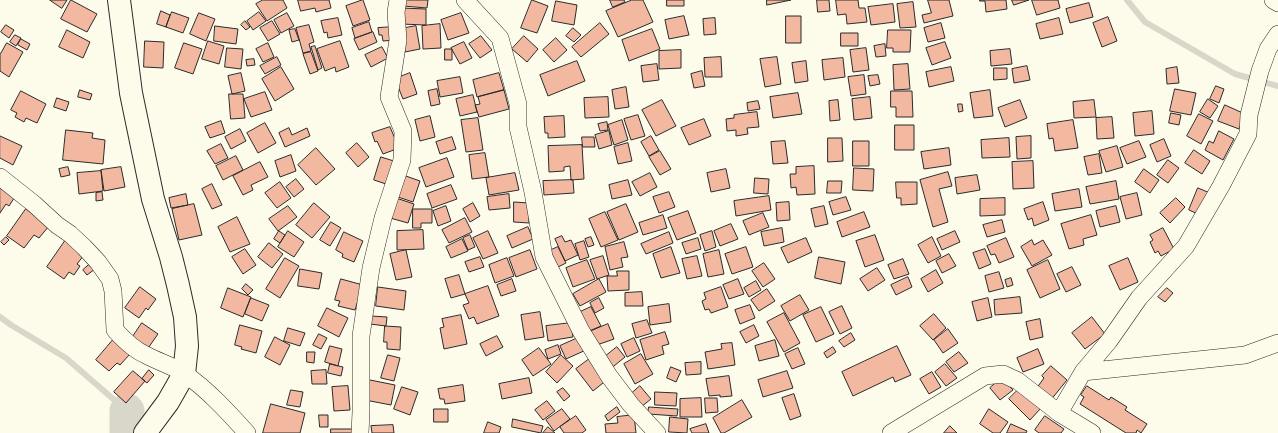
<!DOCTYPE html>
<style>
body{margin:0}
canvas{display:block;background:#fdfbea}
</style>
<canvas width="1278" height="433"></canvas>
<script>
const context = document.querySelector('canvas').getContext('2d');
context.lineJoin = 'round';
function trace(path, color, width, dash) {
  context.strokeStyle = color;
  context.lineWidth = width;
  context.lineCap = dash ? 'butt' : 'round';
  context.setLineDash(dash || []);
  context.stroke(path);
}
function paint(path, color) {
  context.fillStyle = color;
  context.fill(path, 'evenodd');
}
const stream = new Path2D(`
 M1127 0 1145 22 1235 74 1278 86
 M0 317 11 325 66 358 127 411`);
const river = new Path2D(`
 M127 411V433`);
const building = new Path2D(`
 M50 0H67L62 8Z
 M71 0 97 14 87 32 61 19Z
 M263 0H283L287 8 267 21 256 4Z
 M298 0H329L331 8 316 12 315 8 301 11Z
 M363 0 370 20 353 26 346 6Z
 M403 0H428L427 8 403 6Z
 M532 0 548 6 537 33 521 28Z
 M610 0H624L625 2 613 7Z
 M632 0H643L653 22 618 37 606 11Z
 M667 0H684V6H667Z
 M767 0H791L767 5Z
 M817 0H829L830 11 818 12Z
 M836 0H858L859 8H865L867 22 847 24 846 14 838 15Z
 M928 0H949L953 16 924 23 922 15 931 13Z
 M980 0H1006L1007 9 986 12 985 1H980Z
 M1012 0H1029L1014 5Z
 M1032 0H1058L1060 8 1037 15Z
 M556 1 577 5 574 25 552 21Z
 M913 2 916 27 900 28 897 4Z
 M1089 3 1093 17 1070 23 1066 9Z
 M893 4 895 22 871 25 868 7Z
 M401 8 426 9V25L400 24Z
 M161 11 170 15 166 27 157 24Z
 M172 12 189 18 183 33 166 27Z
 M259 12 266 21 253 30 247 21Z
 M199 13 215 19 206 41 190 34Z
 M287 13 294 26 281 33 274 20Z
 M461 13 469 33 448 40 441 20Z
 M684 16 689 35 669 39 665 20Z
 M786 16H801V43H786Z
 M1108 17 1117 41 1102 47 1093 23Z
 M338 18 342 35 328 38 327 32 324 33 321 21Z
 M715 18 716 34 704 35 703 19Z
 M1059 18 1063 34 1040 39 1036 24Z
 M245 21 250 27 246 30 241 25Z
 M272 21 280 34 268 41 260 28Z
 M369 22 372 32 355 38 352 28Z
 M600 23 609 34 581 57 572 47Z
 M941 23 945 38 928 42 924 28Z
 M440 24 441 48 423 49 422 26Z
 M6 25 14 30 9 38 1 32Z
 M309 25 314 42 309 44 311 51 303 53 296 28Z
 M215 26 238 29 236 44 214 41Z
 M416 26 420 49 405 52 400 29Z
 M394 27 395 40 383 41 382 35H379L378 28Z
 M573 28 581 35 574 42 566 36Z
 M295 29 299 40 292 42 289 30Z
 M652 29 660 49 629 61 622 40Z
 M67 30 90 42 83 58 59 47Z
 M888 30H911L910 52H893V48H887Z
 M373 32 377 42 359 50 354 39Z
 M841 33H858V46H841Z
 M15 35 21 38 16 46 10 42Z
 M481 36 492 50 480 58 469 44Z
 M524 36 538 49 527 62 512 49Z
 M556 38 567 50 554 62 543 50Z
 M21 39 30 44 27 50 18 45Z
 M145 41 164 42 163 68 144 67Z
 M208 41 224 46 219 64 202 59Z
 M340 41 349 67 336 72 335 67 325 71 317 49Z
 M464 42 472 58 460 64 451 48Z
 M945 42 951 58 932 65 926 48Z
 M7 43 23 52 9 77 0 71V55Z
 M184 43 202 49 193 74 175 68Z
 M268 43 274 57 263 62 256 49Z
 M885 44 886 56 876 57 874 46Z
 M315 46 322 68 318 70 311 47Z
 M382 47 388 58 371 67 365 55Z
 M227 48 243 49 241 69 225 67Z
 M866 48 869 70 853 72 850 50Z
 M445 49H452V60H445Z
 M1010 49 1012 64 991 66 990 51Z
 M681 50V68L659 69V51Z
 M311 52 318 71 310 74 303 54Z
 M277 57 281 65 265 74 260 66Z
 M721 57 722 77H705L704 58Z
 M777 57 781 84 765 87 760 59Z
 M843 58 845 77 824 80 822 60Z
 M254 59 255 65 247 66 246 60Z
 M577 61 585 81 548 96 540 75Z
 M806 61 808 81 795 83 792 63Z
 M657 64 659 80 643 82 641 66Z
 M908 64 910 89 894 90 893 65Z
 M1027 66 1030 80 1014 83 1012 69Z
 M281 67 294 89 275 101 262 79Z
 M951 67 954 81 929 87 926 72Z
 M1177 67 1179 83 1167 84 1166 69Z
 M994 68H1007V79L994 80Z
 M702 71 705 86 694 88 691 74Z
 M241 73 245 91 232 94 228 76Z
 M410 73 417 94 403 99 395 79Z
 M499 73 504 90 477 97 473 80Z
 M864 75 866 94 851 96 848 77Z
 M878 75 880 84 870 86 868 76Z
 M460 77 463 93 440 97 437 81Z
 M1216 86 1224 89 1219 103 1210 99Z
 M626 87 629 107 615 109 612 90Z
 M437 89 440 104 431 106 428 91Z
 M1175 89 1196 93 1191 115 1170 111Z
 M80 90 92 94 90 100 78 97Z
 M504 90 509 109 479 117 475 105 480 104 478 97Z
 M990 90 993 116 974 118 970 93Z
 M21 91 46 104 37 123 26 118 24 122 15 117 17 113 11 110Z
 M891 91H912L913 117H896V107H891Z
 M265 92 272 110 251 117 244 99Z
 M798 93 802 114 773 118 770 97Z
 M229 94H243L245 118 231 119Z
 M473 95 477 112 460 116 456 99Z
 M608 97 609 117 585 118 584 98Z
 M870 97 872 118 854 120 852 99Z
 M57 98 69 102 66 111 54 107Z
 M1208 99 1218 106 1210 118 1200 112Z
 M662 100 676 126 656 136 642 110Z
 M838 100 840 120 830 121 829 101Z
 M1020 100 1027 118 1005 127 998 108Z
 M1094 100 1096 117 1074 118 1073 102Z
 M758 101 760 109 748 111 747 103Z
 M958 104H962L963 111 959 112Z
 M1225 105 1245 114 1239 129 1218 121Z
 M1152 111 1154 134 1135 136 1133 113Z
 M757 112 759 127 747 128 748 134 736 136V130L727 131 726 119 734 118V115Z
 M1171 113 1181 115 1179 125 1169 123Z
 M1199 114 1213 121 1201 144 1187 136Z
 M638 115 645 136 631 140 624 119Z
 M430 116 435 137 420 141 415 120Z
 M564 116 565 137 548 138V133H545L544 117Z
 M1112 117 1114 138 1097 139 1096 118Z
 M478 118 483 150 466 152 461 120Z
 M704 119 711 136 689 145 681 128Z
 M622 120 628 140 614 145 608 125Z
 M1073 120 1078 148 1055 151 1053 138 1049 139 1047 124Z
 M221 121 225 133 210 138 205 127Z
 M607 122 608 130 600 131 598 124Z
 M265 123 276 143 258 153 247 133Z
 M895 125H914V150H895Z
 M390 127 399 148 383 154 377 141 375 142 372 133Z
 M289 128 292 135 307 128 310 136 285 147 279 133Z
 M240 129 246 141 231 149 225 137Z
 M66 130 93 133 92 138 105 140 103 164 63 160Z
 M609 131 612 145 599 149 595 135Z
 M1219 131 1234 139 1223 160 1205 150 1209 141 1213 143Z
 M0 136 22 146 13 165 0 158Z
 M651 136 659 150 649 156 641 142Z
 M1031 136V158L1017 159 1016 137Z
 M452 137 456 149 440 154 436 142Z
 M582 137H594L595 147H583Z
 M828 138H842L843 161 828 162Z
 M1009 138 1010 157 982 158 981 140Z
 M1164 139 1171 156 1157 162 1150 145Z
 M785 141 788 163 773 164 771 142Z
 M853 141H869V166H853Z
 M1139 141 1146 157 1127 164 1120 148Z
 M357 143 369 157 358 167 346 153Z
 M628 143 632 161 618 164 614 147Z
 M221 144 228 158 215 164 207 151Z
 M582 145 584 179 571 180 570 166 564 167V171L549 172 548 146Z
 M1117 146 1123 167 1106 172 1099 151Z
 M316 148 335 169 316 185 298 165Z
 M949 148 951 165 924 169 921 152Z
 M1194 150 1210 161 1202 174 1185 163Z
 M660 151 671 169 660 175 649 157Z
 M485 153 489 177 472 179 469 155Z
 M1099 154 1102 173 1088 175 1084 157Z
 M291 155 296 171 280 177 275 161Z
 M236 156 243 170 223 180 216 166Z
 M381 157 397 162 389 185 374 180Z
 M447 158 454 177 426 187 419 168Z
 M1168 160 1179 168 1168 183 1157 175Z
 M1033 161 1034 188 1013 189 1012 162Z
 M260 162 268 177 251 185 253 190 243 195 233 176Z
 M814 166 815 194 797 195 796 187 791 188 790 174H796V167Z
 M68 167 70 175 61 177 59 169Z
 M121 167 125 187 104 191 101 170Z
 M854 168 874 169 873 191 853 190Z
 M726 169 730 188 711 192 707 173Z
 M1144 169 1159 180 1150 193 1135 182Z
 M101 171 103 191 79 194 77 173Z
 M948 172 952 186 939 189 948 222 933 227 920 180Z
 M515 173 519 190 489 195 486 178Z
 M650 173 657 187 640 196 632 182Z
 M403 175 420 181 413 202 395 196Z
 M977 175 980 190 957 194 955 178Z
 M755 178 769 179 768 194 754 193Z
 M296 179 304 189 294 197 286 187Z
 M573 180 574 193 544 195 543 181Z
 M628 180 632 195 612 199 609 185Z
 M828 181H842L841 193H827Z
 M1116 181 1119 199 1090 204 1086 187Z
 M280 182 291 198 277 208 265 193Z
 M896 182H917V204L901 205V198H897Z
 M0 184 16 195 9 206 6 204 0 213Z
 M212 184 222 205 212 209 202 189Z
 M451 185 457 199 432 208 427 194Z
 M1198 188 1210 193 1200 215 1189 210Z
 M1079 189 1082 207 1055 211 1052 194Z
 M102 192 103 200 96 201V193Z
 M669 192 675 207 659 213 653 197Z
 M1137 193 1142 215 1126 219 1120 197Z
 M186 194 188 205 171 208 169 198Z
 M509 194 510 208 489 210 487 197Z
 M769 196 771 210 736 216 734 201Z
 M846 197 851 210 833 215 829 202Z
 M396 198 414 204 408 223 390 218Z
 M1005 198V215L980 216V199Z
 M1176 198 1185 207 1170 223 1160 213Z
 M514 202 529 203V223L514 222Z
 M789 202 790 220 777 221 776 203Z
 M1043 202 1049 220 1034 226 1032 218 1028 220 1024 209Z
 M314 203 330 217 312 238 296 225Z
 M473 203 480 216 470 222 463 209Z
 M194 204 202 235 179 240 172 209Z
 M626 204 638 232 619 240 607 212Z
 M288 206 297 217 278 231 269 219Z
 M446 206 451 221 438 226 433 211Z
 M824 206 828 224 815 227 811 209Z
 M1116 206 1120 222 1100 227 1096 211Z
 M26 209 49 226 39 238 34 235 24 248 7 236Z
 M413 209H432V223H421V228H413Z
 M688 211 696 233 677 240 668 218Z
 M605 212 618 240 601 247 589 219Z
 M864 212 870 227 842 237 837 222Z
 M763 213 769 227 749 235 743 221Z
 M663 215 667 228 643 235 639 223Z
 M1091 215 1097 235 1083 239 1084 245 1069 249 1061 224Z
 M237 217 250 244 230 252 218 227Z
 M465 218 472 232 449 243 442 230Z
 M1002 220 1005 232 987 237 983 225Z
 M331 222 341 228 330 246 320 240Z
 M731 224 738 239 720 246 714 231Z
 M528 227 533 239 512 248 507 236Z
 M782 228 784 242 764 246 761 232Z
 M1163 228 1174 249 1161 256 1158 251 1155 253 1150 242 1153 240 1150 235Z
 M423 230 424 249 397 250V231Z
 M279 231 285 235 280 243 274 239Z
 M288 231 304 242 294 257 278 247Z
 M488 231 498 253 483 259 473 238Z
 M712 231 716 247 705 251 700 235Z
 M955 231 960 242 942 250 937 239Z
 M344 232 363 241 354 262 342 257 343 254 336 250Z
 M669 232 673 243 646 254 641 244Z
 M470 235 475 247 468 250 463 238Z
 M875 235 884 260 865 267 856 241Z
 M562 236 565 242 571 240 578 255 565 261 555 239Z
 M6 237 9 240 4 245 1 242Z
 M591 237 594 245 588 247 585 239Z
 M932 237 941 256 928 263 918 245Z
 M698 238 701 249 686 254 682 243Z
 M806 238 812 252 788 263 781 248Z
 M1006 238 1014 257 999 263 995 254 991 255 987 246Z
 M462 239 468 251 451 258 446 247Z
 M1032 240 1034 245 1043 240 1052 255 1032 266 1021 247Z
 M65 241 84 255 77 264 80 266 74 275 69 272 64 279 47 267Z
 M584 241 589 257 580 260 575 244Z
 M624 242 628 257 621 258 623 267 610 270 605 247Z
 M269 243 283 254 272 268 258 257Z
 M558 247 566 263 558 267 549 251Z
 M671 247 680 273 661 278 653 254Z
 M746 247 753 267 732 274 725 254Z
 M245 249 256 265 243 274 232 257Z
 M985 249 991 264 979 269 973 253Z
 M406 250 412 277 396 280 390 254Z
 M530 250 537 269 516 277 509 258Z
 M719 250 724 274 708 277 703 254Z
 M949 254 956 266 942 273 936 261Z
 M603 256 609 275 597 279 590 260Z
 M697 256 702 276 687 279 682 259Z
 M480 257 484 267 469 272 465 262Z
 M819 257 845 262 841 284 815 278Z
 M285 258 299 266 280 298 266 289Z
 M507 258 514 276 495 283 489 265Z
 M1128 258 1138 282 1120 290 1109 266Z
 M903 259 909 274 894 279 888 265Z
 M587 260 595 279 573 287 566 268Z
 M1048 260 1060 289 1040 298 1027 270Z
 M764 263 775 279 763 287 752 271Z
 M90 264 95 269 87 275 83 270Z
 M1072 267 1081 285 1066 292 1057 274Z
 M877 268 885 280 868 291 860 279Z
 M300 269 322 273 319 289 298 286Z
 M936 270 943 283 928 292 921 279Z
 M617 271H629V290L608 291 607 276H617Z
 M999 272 1004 288 989 292 985 276Z
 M459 275 465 294 451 298 445 279Z
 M908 277 912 287 896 295 891 285Z
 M1011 278 1013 285 1007 287 1005 280Z
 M341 279 363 285 355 310 338 306 340 301 335 300Z
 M512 279 516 291 501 296 497 285Z
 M599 279 606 292 580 306 573 294Z
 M738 279 744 294 729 299 723 285Z
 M756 281 761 290 749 297 744 288Z
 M246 284 253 290 248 295 242 289Z
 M488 286 499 316 477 324 474 317 469 319 463 305 469 303 465 294Z
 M140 287 156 299 148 310 146 308 139 318 125 308Z
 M378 287 406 291 404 310 376 306Z
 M721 287 728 307 711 313 709 309 705 310 702 301 706 299 704 293Z
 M228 288 251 297 243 317 221 308Z
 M1167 288 1173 293 1165 302 1158 297Z
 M767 289 775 301 759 311 751 300Z
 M642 292 643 306H625V293Z
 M800 295 809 310 790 321 781 306Z
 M1020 297 1022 313 995 315 994 300Z
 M251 298 269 305 262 321 245 314Z
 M599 298 604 308 595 313 590 303Z
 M988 298 992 317 977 321 972 302Z
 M669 304 671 322 650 325 648 307Z
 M750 305 755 318 740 324 735 310Z
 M842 306 852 328 840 334 829 312Z
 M591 307 601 326 587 332 578 313Z
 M821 307 834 334 816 342 803 315Z
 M327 308 348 318 339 337 318 326Z
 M540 312 544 337 525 340 521 315Z
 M784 313 800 343 784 352 767 322Z
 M934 314 946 328 933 340 920 326Z
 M461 315 467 344 444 349 440 328 444 327 442 319Z
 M371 316 387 317 386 326 370 324Z
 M1092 317 1105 334 1085 349 1072 333Z
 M1040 319 1043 337 1030 340 1026 322Z
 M647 320 652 333 636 338 632 324Z
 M142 323 158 334 146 351 130 341Z
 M571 323 573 337 548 341 546 326Z
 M608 324 614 339 594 346 589 332Z
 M240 325 262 331 256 353 241 349 242 347 235 345Z
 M754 325 759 336 746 343 740 332Z
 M385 326 401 327 400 350 387 349V342H384Z
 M288 328 305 333 300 346 284 341Z
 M948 329 958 343 943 353 934 340Z
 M665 332 669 344 662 346 664 354 646 360 640 340Z
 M851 333 855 340 844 347 839 341Z
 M319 334 327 338 321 349 313 345Z
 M497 336 503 347 486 356 480 344Z
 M275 337 290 345 280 365 265 357Z
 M580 337 586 350 566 359 560 346Z
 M634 338 640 351 627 357 621 344Z
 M113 340 130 354 120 365 117 363 109 371 96 360Z
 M775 340 779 356 759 361 755 346Z
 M732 343 735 365 708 369 705 352 722 349 721 344Z
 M558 345 561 354 548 359 545 350Z
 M330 346 342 349 338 366 325 362Z
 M897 346 911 375 895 382 893 377 853 396 842 372Z
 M617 347 625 357 609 370 601 360Z
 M833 347 836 352 827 358 824 353Z
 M539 348 551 364 533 376 522 360Z
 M798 348 805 364 792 369 785 354Z
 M1038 349 1044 364 1023 372 1017 358Z
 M307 352H315L314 363 307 362Z
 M959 352 968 363 954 372 946 362Z
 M641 354 653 374 635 384 624 364Z
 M388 355 400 358 394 381 381 378Z
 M561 355 573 366 557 383 546 372Z
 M592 357 608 379 593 391 576 369Z
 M701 362V374L686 375 685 363Z
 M330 364 343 367 341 376 328 373Z
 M945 364 957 378 946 386 935 372Z
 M1051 366 1067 380 1050 401 1036 389 1044 378 1042 376Z
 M671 367 681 371 676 382 667 378Z
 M149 370 154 375 147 383 142 379Z
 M326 370 327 384H312L311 371Z
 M133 371 145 381 126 403 114 392Z
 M787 371 793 388 763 397 758 380Z
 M932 372 941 387 929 394 920 379Z
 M729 376 732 396 720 397V395L709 396 706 379Z
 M529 378 532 393 502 399 499 384Z
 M1002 378 1013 390 1000 400 990 388Z
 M370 380 395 385 391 405 365 400Z
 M463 385 465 401 445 404 444 399H440L438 389Z
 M348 386 350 410 334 411 332 387Z
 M640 386 651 399 641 407 630 395Z
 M1087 386 1109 400 1111 397 1127 407 1125 410 1147 424 1141 433 1137 430 1136 433H1126L1080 404 1084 397 1081 395Z
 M402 387 418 392 410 415 394 409Z
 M563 388 570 396 564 401 557 392Z
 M1020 388 1041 408 1030 420 1009 399Z
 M291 390 303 392 300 407 287 405Z
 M655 392 677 393 676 406 655 405Z
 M794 394 801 416 790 420 782 398Z
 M701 398 702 417H680V399Z
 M705 398H717L718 412 706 413Z
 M742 400 752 417 724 433H721L713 418Z
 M547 401 555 411 543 420 535 410Z
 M271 404 305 413 300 433H263Z
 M617 407 620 412 608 421 605 416Z
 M649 407 678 409 677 416 648 414Z
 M434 409H448V422H434Z
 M562 409 570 419 554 431 546 420Z
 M989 409 1008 422 1000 433H993L980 424Z
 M319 415H328V427H320Z
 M634 415 636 433H606L605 424 618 423 617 417Z
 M576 416 586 430 582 433H564L560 427Z
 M1045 416 1064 429 1061 433H1039L1035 430Z
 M670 417 688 419 687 433 669 432Z
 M513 419 543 426 541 433 512 427Z
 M488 422 501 427 499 433H484Z
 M706 424 709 433H692L690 429Z
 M1011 424 1027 431 1026 433H1007Z
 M393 425 394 433H372L371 426Z
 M950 426 957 433H944Z
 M548 427 555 433H543Z
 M331 429H355V433H331Z`);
const street = new Path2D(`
 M465 0 500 38 518 104V127L533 192 544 257 581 331 609 376 631 405 657 433
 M1273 0 1278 3
 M0 177 34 204 57 225 70 234 84 247 98 262 110 279 113 291 115 330C124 340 134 350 146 355 159 362 173 366 185 374 208 390 228 412 247 433
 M1083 372 1245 355 1278 343
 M1059 413 1083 372 1109 341 1139 298 1186 246 1221 186 1248 134 1249 115 1260 71 1268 49 1278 34
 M360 433 361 412V336L371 268 383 218 402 160 403 131 389 97 398 40 396 12 398 0
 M891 433 985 376 1003 374 1018 381 1059 413 1092 433`);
const secondary = new Path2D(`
 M119 0 131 93 153 199 171 257 178 285 185 317 187 346 184 374 168 402 145 433`);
trace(stream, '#d8d7c9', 6);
trace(river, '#d8d7c9', 35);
paint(building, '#f2b8a0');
trace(building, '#2b2b2b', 1);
trace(street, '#2b2b2b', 18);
trace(secondary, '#2b2b2b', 24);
trace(street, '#fdfbea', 17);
trace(secondary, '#fdfbea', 22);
</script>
